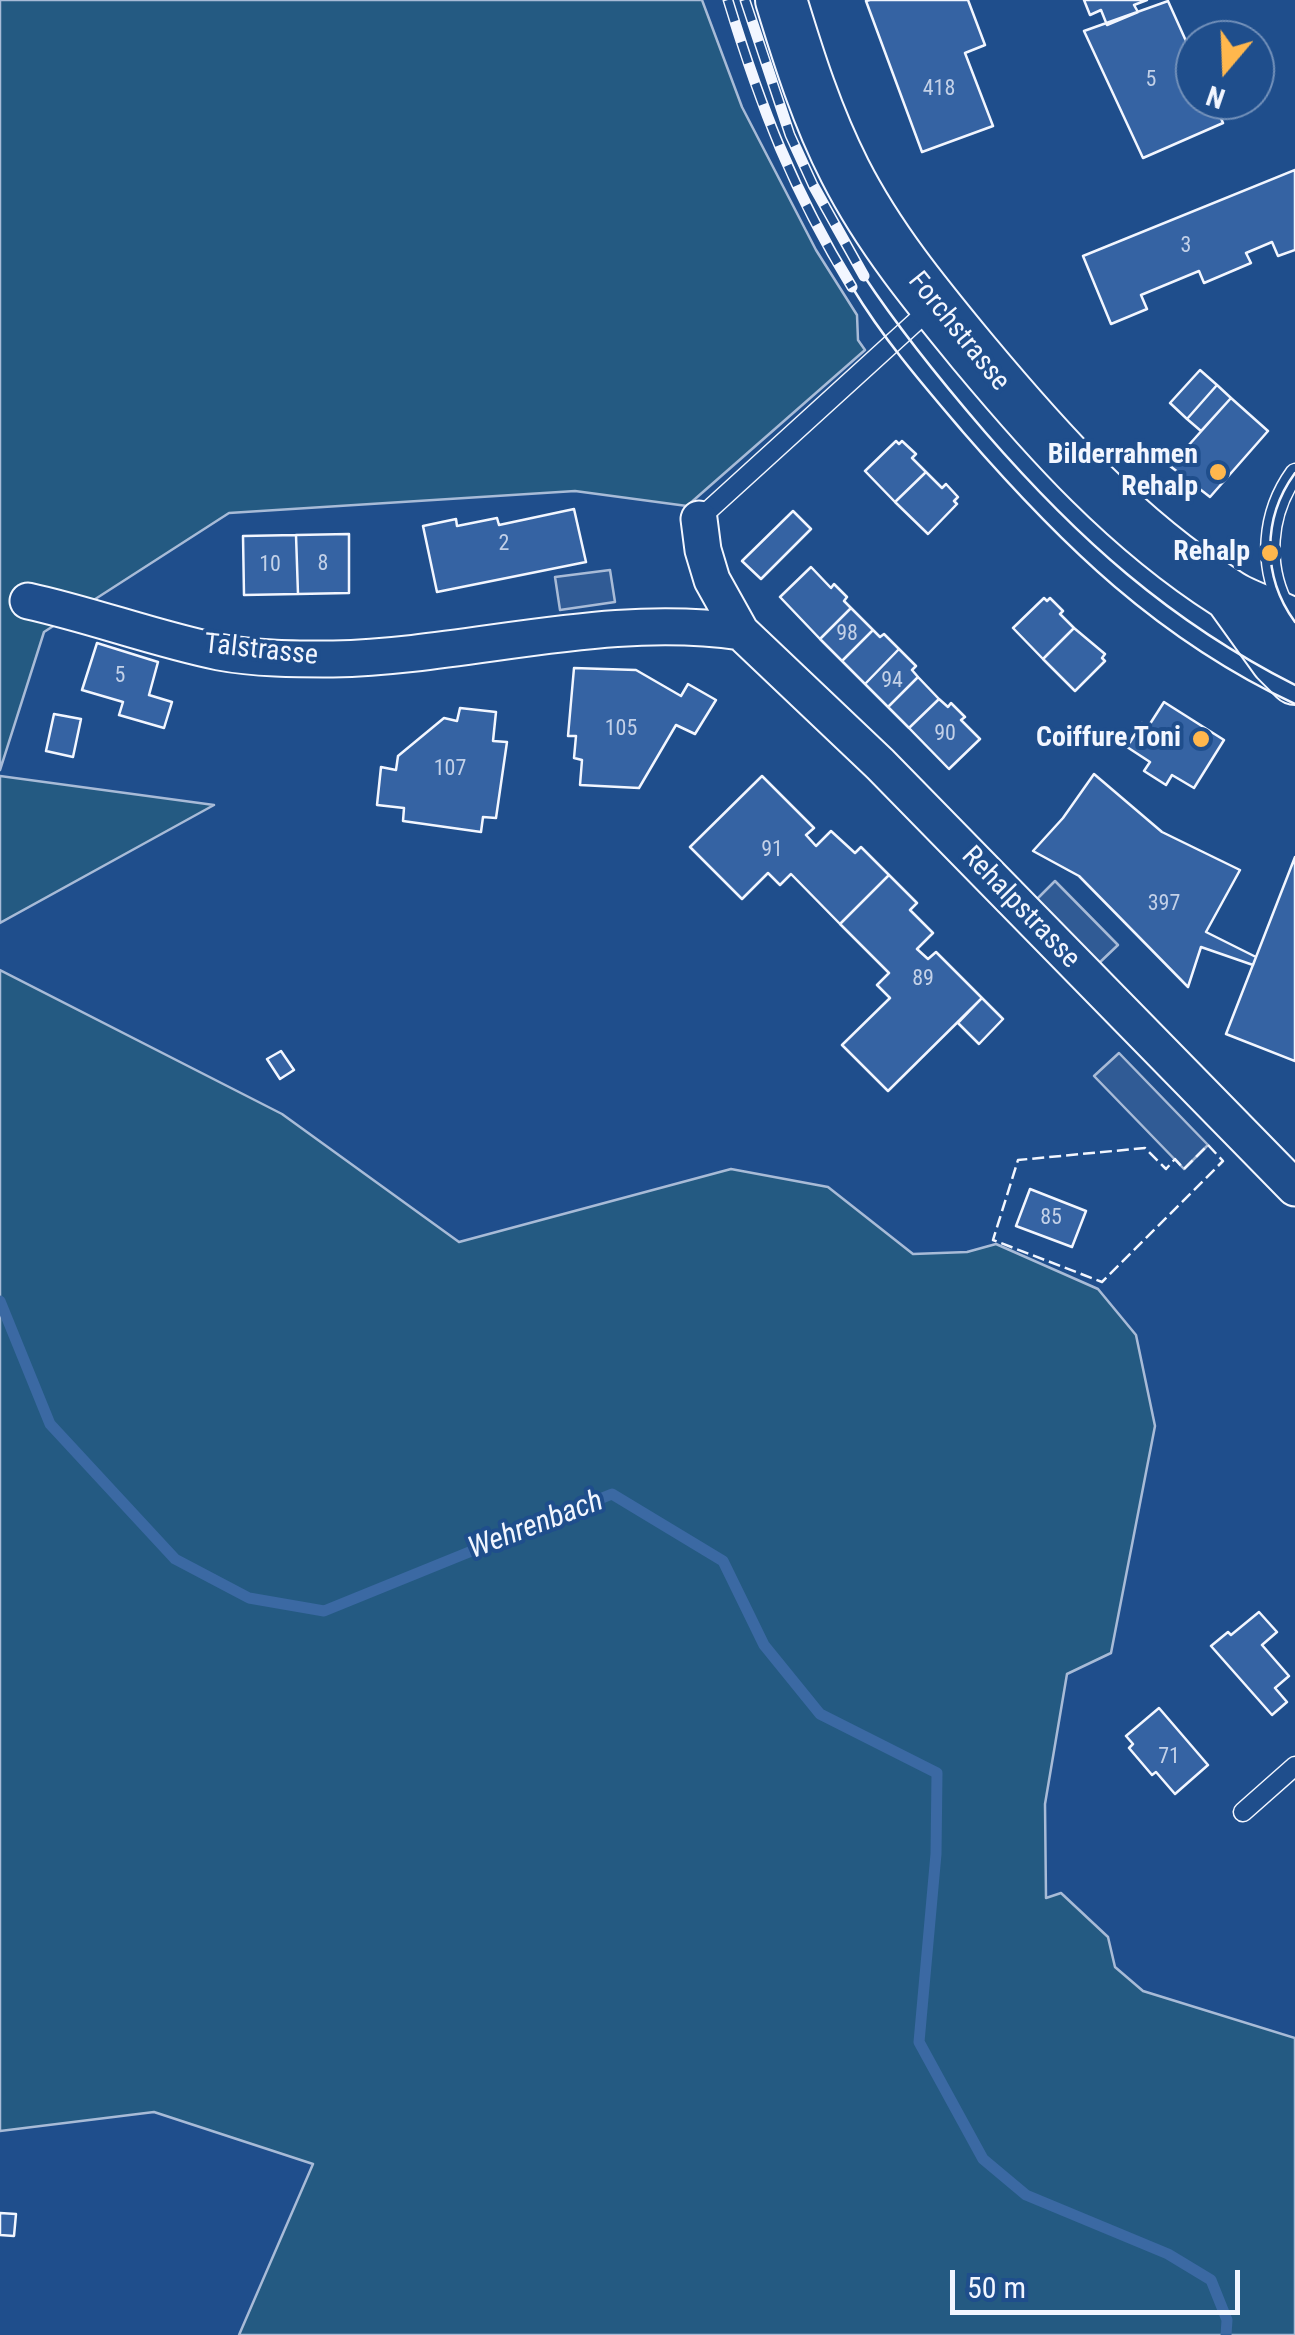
<!DOCTYPE html>
<style>
body{margin:0}
#map{position:relative;width:1295px;height:2335px;overflow:hidden;background:#1f4e8c;font-family:"Roboto Condensed",sans-serif}
canvas{display:block}
.north{position:absolute;left:1175px;top:20px;width:100px;height:100px;box-sizing:border-box;background:#1f4e8c;border:2px solid #7391ba;border-radius:50%;rotate:199deg;font-size:28px;font-weight:700;line-height:40px;text-align:center;color:#f2f6ff}
.north::after{content:'';display:block;margin:auto;width:35px;height:45px;background:#ffb74d;clip-path:polygon(50% 0,100% 100%,50% 72%,0 100%)}
.scale{position:absolute;left:950px;top:2270px;width:290px;height:45px;box-sizing:border-box;border:5px solid #f2f6ff;border-top:0;padding-left:12px;font-size:30px;line-height:35px;white-space:nowrap;color:#f2f6ff;-webkit-text-stroke:8px #1f4e8c;paint-order:stroke}
</style>
<div id="map">
<canvas width="1295" height="2335"></canvas>
<div class="north">N</div>
<div class="scale">50 m</div>
</div>
<script>
const context = document.querySelector('canvas').getContext('2d');
context.lineJoin = 'round';
function paint(path, color) {
  context.fillStyle = color;
  context.fill(path, 'evenodd');
}
function trace(path, color, width, dash) {
  context.strokeStyle = color;
  context.lineWidth = width;
  context.lineCap = dash ? 'butt' : 'round';
  context.setLineDash(dash || []);
  context.stroke(path);
}
function label(font, color, halo, rows, align = 'center') {
  context.font = font + ' "Roboto Condensed",sans-serif';
  context.lineWidth = 8;
  context.setLineDash([]);
  context.textBaseline = 'middle';
  context.strokeStyle = halo;
  context.fillStyle = color;
  for (const [text, x, y, turn = 0] of rows) {
    context.save();
    context.translate(x, y);
    context.rotate((+turn || 0) * Math.PI / 180);
    context.textAlign = isNaN(turn) ? turn : align;
    if (halo) context.strokeText(text, 0, 0);
    context.fillText(text, 0, 0);
    context.restore();
  }
}
const green = new Path2D(`
 M0 0H702L742 107 816 250 857 315 858 340 865 350 687 506 575 491 229 513 44 632 0 770Z
 M0 776 214 805 0 923Z
 M0 970 282 1114 459 1242 731 1169 828 1187 913 1254 967 1252 996 1244 1098 1289 1136 1335 1155 1426 1111 1653 1067 1674 1045 1804 1046 1898 1061 1893 1108 1937 1115 1967 1143 1991 1295 2038V2335H239L313 2164 154 2112 0 2131Z`);
const parking = new Path2D(`
 M610 570 615 602 560 610 555 577Z
 M1055 881 1118 945 1097 965 1035 901Z
 M1119 1053 1208 1145 1184 1169 1094 1076Z`);
const stream = new Path2D(`
 M0 1301 50 1424 175 1559 249 1598 324 1611 612 1494 723 1561 764 1645 820 1714 937 1773 936 1854 919 2042 983 2159 1026 2195 1168 2254 1211 2280 1227 2320 1226 2335`);
const building = new Path2D(`
 M870 0H968L985 45 965 53 993 126 922 152 866 1Z
 M1084 0H1147L1134 5 1138 12 1107 25 1101 10 1090 15Z
 M1168 1 1195 61V100H1213L1223 123 1143 158 1084 31Z
 M1295 170V250L1278 256 1272 242 1246 253 1251 263 1204 283 1199 271 1141 295 1147 309 1111 324 1083 256Z
 M1200 370 1217 385 1187 419 1170 403Z
 M1217 385 1231 398 1201 431 1187 419Z
 M1231 398 1268 431 1210 497 1170 466Z
 M896 441 899 444 902 441 916 454 912 458 926 472 895 502 865 471Z
 M926 472 942 488 946 484 958 497 954 501 957 504 928 534 895 502Z
 M574 509 586 562 437 592 423 526 456 519 457 526 497 518 499 525Z
 M793 511 811 529 761 579 742 561Z
 M349 534V593L298 594 296 535Z
 M296 535 298 594 244 595 243 536Z
 M811 567 831 588 834 584 847 597 844 601 851 608 820 639 780 597Z
 M1044 598 1047 601 1050 598 1063 611 1060 614 1074 628 1043 659 1013 628Z
 M851 608 873 630 842 661 820 639Z
 M1074 628 1105 654 1102 658 1105 661 1075 691 1043 659Z
 M873 630 880 637 884 634 899 649 865 684 842 661Z
 M97 643 158 662 149 695 172 702 164 728 119 715 123 702 82 690Z
 M899 649 916 666 912 670 918 677 888 707 865 684Z
 M574 668 636 670 681 696 688 684 716 700 695 734 676 725 639 788 580 785 582 760 574 758 576 736H568Z
 M918 677 939 699 909 728 888 707Z
 M939 699 948 707 951 703 965 717 961 720 980 739 949 769 909 728Z
 M1164 702 1224 740 1194 788 1172 775 1166 785 1144 771 1150 762 1127 747 1142 723 1148 727Z
 M460 708 496 712 493 741 507 742 496 818 483 817 481 832 403 821 404 808 377 805 381 767 396 770 398 756 444 718 457 721Z
 M54 714 81 719 73 757 46 751Z
 M1094 774 1162 832 1240 870 1206 932 1256 957 1253 965 1201 947 1188 987 1079 876 1033 851 1063 818Z
 M762 776 814 828 806 835 816 846 831 831 855 853 861 847 889 875 840 924 791 874 780 885 768 873 742 899 690 847Z
 M1295 857V1061L1226 1034Z
 M889 875 917 903 910 910 933 933 917 949 928 959 936 952 982 998 888 1091 842 1045 890 998 877 985 889 973 840 924Z
 M982 998 1003 1019 979 1044 958 1023Z
 M281 1051 294 1070 280 1079 267 1059Z
 M1030 1189 1086 1211 1072 1247 1016 1226Z
 M1259 1612 1277 1632 1262 1645 1289 1676 1275 1688 1287 1702 1272 1715 1211 1646 1228 1632 1231 1635Z
 M1159 1708 1208 1765 1175 1794 1156 1772 1152 1775 1129 1748 1133 1744 1126 1736Z
 M0 2213 16 2214 14 2236 0 2235Z`);
const lane = new Path2D(`
 M699 519 932 307
 M1286 609C1262 566 1266 513 1295 473
 M1243 1812 1295 1766`);
const street = new Path2D(`
 M699 519 703 550 712 580 741 632 880 764 1295 1188
 M28 601C92 615 155 639 219 652 256 659 295 659 333 659 470 656 604 612 741 632`);
const secondary = new Path2D(`
 M781 0C799 59 817 116 845 171 879 238 926 295 973 352 1048 442 1126 529 1226 593 1246 607 1273 613 1295 625
 M1230 596 1276 660 1295 679`);
const tram = new Path2D(`
 M864 276C901 332 942 382 985 432 1077 538 1169 621 1295 685
 M852 287C884 340 923 385 963 432 1061 545 1158 640 1295 704
 M1295 473C1262 518 1262 577 1295 622`);
const rail = new Path2D(`
 M728 0C761 108 793 191 852 287
 M745 0 790 135 813 185 864 276`);
const fence = new Path2D(`
 M1208 1145 1223 1161 1102 1282 993 1240 1018 1160 1145 1148 1166 1169 1175 1159 1184 1169Z`);
const markers = [
 [1218,472,10,"#ffb74d"],
 [1270,553,10,"#ffb74d"],
 [1201,739,10,"#ffb74d"]
];
const numberNames = [
 ["5",1151,80],
 ["418",939,89],
 ["3",1186,246],
 ["2",504,544],
 ["8",323,564],
 ["10",270,565],
 ["98",847,634],
 ["5",120,676],
 ["94",892,681],
 ["105",621,729],
 ["90",945,734],
 ["107",450,769],
 ["91",772,850],
 ["397",1164,904],
 ["89",923,979],
 ["85",1051,1218],
 ["71",1169,1757]
];
const streetNames = [
 ["Forchstrasse",958,332,51],
 ["Talstrasse",261,651,6],
 ["Rehalpstrasse",1020,908,46]
];
const poiNames = [
 ["Bilderrahmen",1198,456],
 ["Rehalp",1198,488],
 ["Rehalp",1250,553],
 ["Coiffure Toni",1181,739]
];
const waterNames = [
 ["Wehrenbach",536,1526,-21]
];
paint(green, '#245a82');
trace(green, '#a8bbd7', 2.5);
paint(parking, '#305b95');
trace(parking, '#a8bbd7', 2.5);
trace(stream, '#3b69a3', 11);
paint(building, '#3563a3');
trace(building, '#f2f6ff', 2.5);
trace(lane, '#f2f6ff', 21);
trace(street, '#f2f6ff', 39);
trace(secondary, '#f2f6ff', 54);
trace(lane, '#1f4e8c', 18);
trace(street, '#1f4e8c', 35);
trace(secondary, '#1f4e8c', 50);
trace(tram, '#f2f6ff', 2.5);
trace(rail, '#f2f6ff', 11);
trace(rail, '#1f4e8c', 8, [22]);
trace(fence, '#f2f6ff', 2.5, [12, 5]);
for (const [x, y, r, color] of markers) {
  const dot = new Path2D();
  dot.arc(x, y, r, 0, 2 * Math.PI);
  context.fillStyle = color;
  context.fill(dot);
  trace(dot, '#1f4e8c', 4);
}
label('22px', '#c3d1e8', null, numberNames);
label('28px', '#f2f6ff', '#1f4e8c', streetNames);
label('bold 28px', '#f2f6ff', '#1f4e8c', poiNames, 'right');
label('italic 30px', '#f2f6ff', '#1f4e8c', waterNames);
</script>
